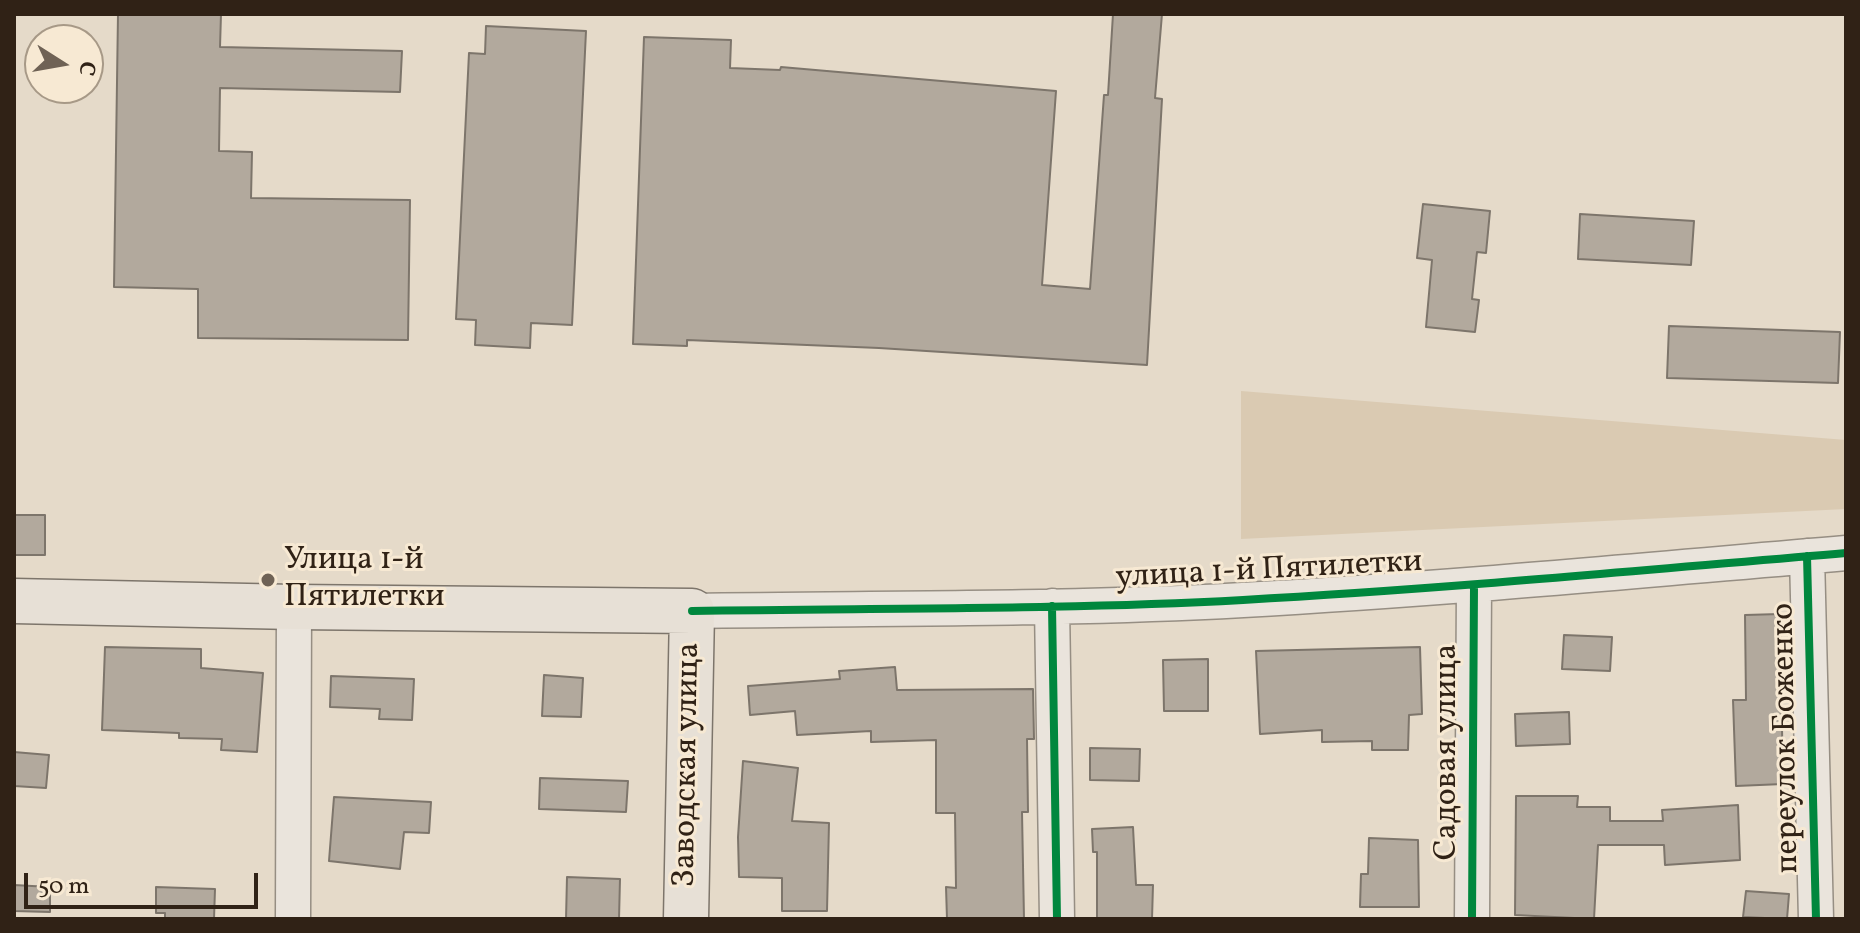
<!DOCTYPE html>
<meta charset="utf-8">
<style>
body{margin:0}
#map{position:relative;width:1860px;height:933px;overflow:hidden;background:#e5dac9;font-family:Vollkorn,serif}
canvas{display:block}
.frame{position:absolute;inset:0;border:16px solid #302216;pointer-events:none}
.north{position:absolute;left:24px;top:24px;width:80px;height:80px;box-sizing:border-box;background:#f7e9d3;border:2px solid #a79987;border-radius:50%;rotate:101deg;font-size:22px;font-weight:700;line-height:32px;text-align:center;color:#302216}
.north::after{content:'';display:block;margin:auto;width:28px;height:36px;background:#6f6255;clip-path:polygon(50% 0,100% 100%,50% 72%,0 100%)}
.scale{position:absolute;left:24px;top:873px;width:234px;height:36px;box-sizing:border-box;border:4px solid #302216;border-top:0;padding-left:10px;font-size:24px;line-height:28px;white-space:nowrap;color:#302216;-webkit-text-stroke:6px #f7e9d3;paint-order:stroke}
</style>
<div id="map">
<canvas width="1860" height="933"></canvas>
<div class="frame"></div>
<div class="north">С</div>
<div class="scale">50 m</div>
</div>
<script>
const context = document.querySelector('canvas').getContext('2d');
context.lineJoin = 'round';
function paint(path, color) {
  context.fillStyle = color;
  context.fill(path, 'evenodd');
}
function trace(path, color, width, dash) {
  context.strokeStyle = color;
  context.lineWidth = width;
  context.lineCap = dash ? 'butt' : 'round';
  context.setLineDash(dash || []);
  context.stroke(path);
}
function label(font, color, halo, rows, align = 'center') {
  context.font = font + ' Vollkorn,serif';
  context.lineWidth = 6;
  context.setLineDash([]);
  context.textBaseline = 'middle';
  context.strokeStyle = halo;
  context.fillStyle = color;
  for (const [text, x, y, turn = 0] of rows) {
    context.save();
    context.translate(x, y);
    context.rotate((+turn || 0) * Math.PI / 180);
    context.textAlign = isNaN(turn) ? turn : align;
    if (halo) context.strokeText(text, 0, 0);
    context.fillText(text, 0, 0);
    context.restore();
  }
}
const green = new Path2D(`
 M1241 391 1846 440V509L1241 539Z`);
const building = new Path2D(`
 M118 14H221L220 47 402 51 400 92 220 88 219 151 252 152 251 198 410 200 408 340 198 338V289L114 287Z
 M1113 14H1162L1155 98 1162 99 1147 365 879 348 687 340V346L633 344 644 37 731 40 730 68 780 70 781 67 1056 91 1042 285 1090 289 1104 95H1108Z
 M486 26 586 31 572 325 531 323 530 348 475 345 476 320 456 319 469 53 485 54Z
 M1423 204 1490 211 1486 253 1477 252 1472 299 1479 300 1475 332 1426 327 1432 260 1417 258Z
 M1580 214 1694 221 1691 265 1578 259Z
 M1669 326 1840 332 1838 383 1667 378Z
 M14 515H45V555H14Z
 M1780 614 1783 784 1736 786 1733 700H1746L1745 615Z
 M1564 635 1612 637 1610 671 1562 669Z
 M105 647 201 649V668L263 673 257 752 221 750 222 739 179 738V733L102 730Z
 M1420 647 1422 714 1409 715 1408 750H1372V741L1322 742V730L1260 734 1256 651Z
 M1208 659V711H1164L1163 660Z
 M895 667 897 690 1033 689 1034 739H1027L1028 812H1022L1024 919H947L946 887 956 888 955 813H936V740L871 742V731L797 735 795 711 750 715 748 686 840 679 839 671Z
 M544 675 583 678 581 717 542 716Z
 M331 676 414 679 412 720 379 719 380 709 330 707Z
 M1569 712 1570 744 1516 746 1515 714Z
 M1090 748 1140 749 1139 781 1090 780Z
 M14 752 49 755 46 788 14 786Z
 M743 761 798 768 792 821 829 823 827 911H782V878L739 877 738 837Z
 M540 778 628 781 626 812 539 809Z
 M1516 796H1578L1577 807H1610V821H1663L1662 810 1738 805 1740 860 1665 865 1664 845H1598L1594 919 1515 915Z
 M334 797 431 802 429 833 404 832 400 869 329 861Z
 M1133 827 1136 885H1153L1152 919H1097V852H1093L1092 829Z
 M1369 838 1418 840 1419 907H1360L1361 874H1368Z
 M567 877 620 879 619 919H566Z
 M14 885 50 887V912L14 911Z
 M156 887 215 889 214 919H165V913H156Z
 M1746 891 1789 894 1787 919 1743 917Z`);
const minor = new Path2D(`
 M1807 556 1816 919
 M1052 606 1057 919
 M692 611C875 608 1060 610 1243 600 1444 589 1645 570 1846 553
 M293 919 294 607
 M1472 919 1474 586`);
const major = new Path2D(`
 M14 601 294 607 692 611 686 919`);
const cycleway = new Path2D(`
 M1807 556 1816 919
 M1052 606 1057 919
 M692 611C875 608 1060 610 1243 600 1444 589 1645 570 1846 553
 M1472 919 1474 586`);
const markers = [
 [268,580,8,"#6f6255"]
];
const poiNames = [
 ["Улица 1-й",284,562],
 ["Пятилетки",284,599]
];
const streetNames = [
 ["улица 1-й Пятилетки",1269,572,-3],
 ["переулок Боженко",1788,738,-91],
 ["Садовая улица",1449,752,-90],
 ["Заводская улица",689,765,-89]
];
paint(green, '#dacab2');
paint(building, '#b2a99d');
trace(building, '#7d756b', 2);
trace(minor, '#968e83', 37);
trace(major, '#7d756b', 47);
trace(minor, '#eae4dc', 34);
trace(major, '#e7e0d6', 44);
trace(cycleway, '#00873e', 8);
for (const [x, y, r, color] of markers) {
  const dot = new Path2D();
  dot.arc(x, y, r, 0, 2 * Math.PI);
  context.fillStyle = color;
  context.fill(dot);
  trace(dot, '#f7e9d3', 3);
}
label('32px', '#302216', '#f7e9d3', poiNames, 'left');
label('32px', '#302216', '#f7e9d3', streetNames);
</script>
